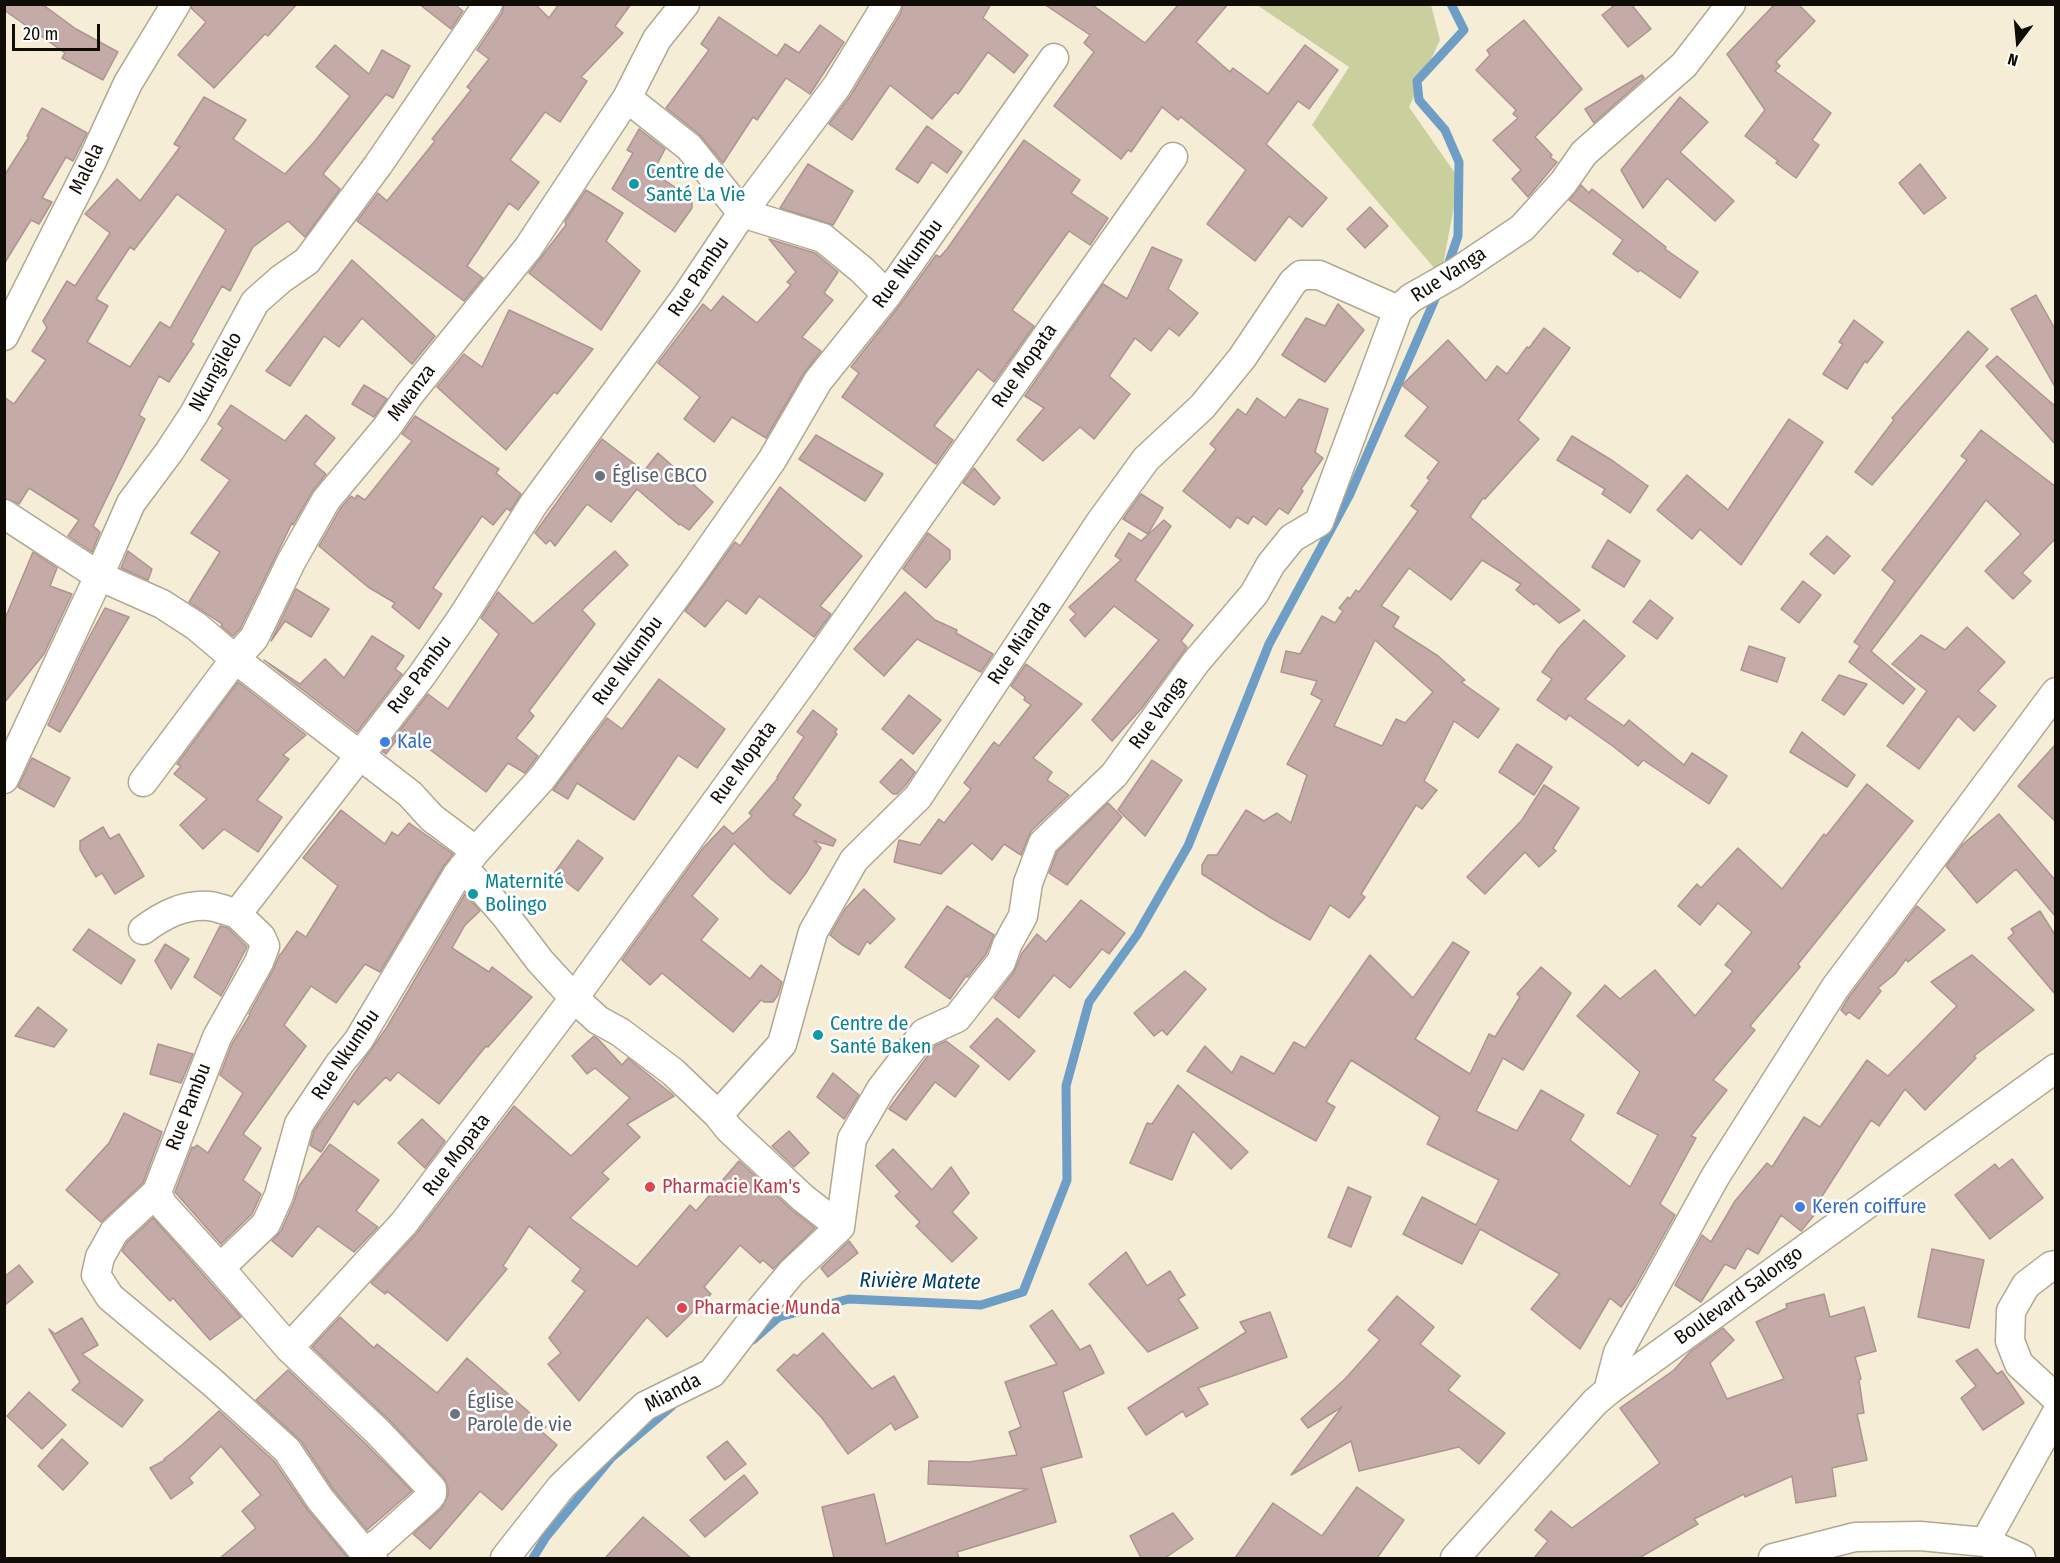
<!DOCTYPE html>
<meta charset="utf-8">
<style>
body{margin:0}
#map{position:relative;width:2060px;height:1563px;overflow:hidden;background:#f6edd7;font-family:"Fira Sans Condensed",sans-serif}
canvas{display:block}
.frame{position:absolute;inset:0;border:6px solid #100d06;pointer-events:none}
.north{position:absolute;left:1988px;top:12px;width:60px;height:60px;-webkit-text-stroke:4px #fff;paint-order:stroke;rotate:196deg;font-size:16px;font-weight:700;line-height:24px;text-align:center;color:#100d06}
.north::after{content:'';display:block;margin:auto;width:21px;height:27px;background:#100d06;clip-path:polygon(50% 0,100% 100%,50% 72%,0 100%)}
.scale{position:absolute;left:12px;top:24px;width:88px;height:27px;box-sizing:border-box;border:3px solid #100d06;border-top:0;padding-left:8px;font-size:18px;line-height:21px;white-space:nowrap;color:#100d06;-webkit-text-stroke:4px #fff;paint-order:stroke}
</style>
<div id="map">
<canvas width="2060" height="1563"></canvas>
<div class="frame"></div>
<div class="north">N</div>
<div class="scale">20 m</div>
</div>
<script>
const context = document.querySelector('canvas').getContext('2d');
context.lineJoin = 'round';
function paint(path, color) {
  context.fillStyle = color;
  context.fill(path, 'evenodd');
}
function trace(path, color, width, dash) {
  context.strokeStyle = color;
  context.lineWidth = width;
  context.lineCap = dash ? 'butt' : 'round';
  context.setLineDash(dash || []);
  context.stroke(path);
}
function label(font, color, halo, rows, align = 'center') {
  context.font = font + ' "Fira Sans Condensed",sans-serif';
  context.lineWidth = 5;
  context.setLineDash([]);
  context.textBaseline = 'middle';
  context.strokeStyle = halo;
  context.fillStyle = color;
  for (const [text, x, y, turn = 0] of rows) {
    context.save();
    context.translate(x, y);
    context.rotate((+turn || 0) * Math.PI / 180);
    context.textAlign = isNaN(turn) ? turn : align;
    if (halo) context.strokeText(text, 0, 0);
    context.fillText(text, 0, 0);
    context.restore();
  }
}
const green = new Path2D(`
 M1257 5H1431L1440 40 1409 107 1459 179 1441 276 1312 125 1349 67Z`);
const stream = new Path2D(`
 M1447 268 1458 236 1459 162 1445 130 1419 100 1417 81 1464 30 1451 4
 M753 1340 779 1317 849 1299 981 1305 1023 1292 1067 1180 1066 1086 1089 1002 1137 935 1188 846 1269 644 1350 494 1439 290
 M533 1558 546 1537 612 1457 672 1406`);
const building = new Path2D(`
 M4 4H42L76 29 118 52 103 80 62 58 65 53 4 10Z
 M192 4H297L268 36 265 34 214 88 178 55 206 22 191 8Z
 M419 4H454L463 11 451 29Z
 M504 4H535L549 18 559 4H631L615 26 623 33 581 77 587 81 560 122 545 112 510 160 539 182 518 210 509 203 467 266 483 278 464 301 357 221 378 193 387 201 435 141 432 139 471 90 467 87 489 59 477 50 502 13Z
 M903 4H991L983 18 1028 55 1014 73 988 52 958 94 955 92 932 119 890 85 852 140 829 124 851 95 901 13Z
 M1044 4H1091L1145 43 1179 4H1228L1196 42 1230 72 1233 68 1268 94 1305 45 1338 70 1309 109 1298 101 1266 144 1327 198 1302 227 1289 216 1255 261 1207 224 1246 170 1181 117 1178 120 1162 107 1131 152 1128 150 1121 159 1054 106 1094 52 1084 43 1090 35Z
 M1616 4H1631L1651 29 1628 47 1602 15Z
 M1775 4H1798L1815 21 1776 62 1780 66 1775 71 1831 113 1812 140 1819 145 1796 178 1776 163 1778 161 1745 136 1765 110 1727 54Z
 M719 17 777 56 785 44 799 53 820 25 844 42 810 94 786 78 757 120 753 117 723 163 699 134 666 108 709 50 701 44Z
 M1524 20 1582 89 1535 137 1552 155 1550 157 1557 162 1528 197 1512 179 1521 170 1493 140 1518 118 1513 114 1516 110 1476 70 1490 55 1487 50Z
 M335 45 369 74 382 50 410 66 393 98 386 94 323 174 340 189 305 237 288 221 253 247 230 291 222 286 191 342 194 344 169 382 159 376 139 415 145 419 93 526 100 532 92 552 68 536 79 520 29 488 19 504 4 498V397L14 404 46 360 32 351 47 328 43 321 67 281 75 286 110 233 85 214 117 179 140 201 180 147 174 144 204 97 246 120 233 139 285 174 315 141 350 96 316 67ZM177 194 226 230 170 328 160 322 130 367 87 342 108 306 96 299 130 247 134 250Z
 M1642 75 1644 78 1594 123 1585 109Z
 M1680 97 1708 122 1680 152 1734 201 1715 221 1667 178 1643 208 1621 170Z
 M42 108 87 133 73 161 66 157 42 198 52 202 39 224 31 220 4 264V176L29 137 27 136Z
 M927 126 962 152 947 173 932 162 918 183 896 169Z
 M639 129 665 149 653 172 692 199V208L675 232 612 189 633 153 627 150Z
 M1024 140 1080 180 1071 193 1108 218 1090 245 1069 231 1012 310 1034 326 994 382 978 369 934 426 953 440 936 464 842 397 859 373 851 367 900 305 936 255 940 257 947 249Z
 M808 164 853 191 833 225 780 208Z
 M1920 164 1946 198 1924 214 1899 183Z
 M1581 185 1589 193 1592 189 1666 247 1665 249 1698 272 1680 298 1640 270 1638 272 1613 254 1623 240 1569 200Z
 M586 190 623 213 606 241 640 271 601 330 529 273 566 225 565 221Z
 M1370 207 1388 226 1365 248 1347 229Z
 M769 239 815 253 838 272 824 293 833 300 802 337 821 351 804 373 766 438 732 417 714 442 684 419 700 397 658 363 703 304 711 311 723 296 757 323 791 285 787 282 796 272Z
 M1152 247 1182 260 1168 289 1198 313 1179 336 1169 328 1151 351 1135 338 1109 376 1130 394 1094 439 1080 427 1043 461 1017 440 1044 408 1025 396 1103 284 1127 299Z
 M352 260 435 336 412 364 362 318 339 347 324 336 290 386 266 371Z
 M2036 295 2055 329V387L2011 309Z
 M1338 304 1364 330 1325 382 1282 355 1306 318 1325 326Z
 M509 310 593 349 557 394 554 392 506 450 437 387 464 354 482 367Z
 M1854 320 1883 342 1867 363 1865 361 1847 389 1823 374 1843 344 1839 342Z
 M1544 328 1570 348 1518 420 1539 439 1485 499 1483 498 1470 517 1580 610 1559 623 1536 603 1534 605 1516 590 1521 584 1482 560 1451 600 1409 568 1381 606 1399 617 1393 627 1438 656 1465 680 1461 682 1499 709 1478 738 1454 721 1424 781 1437 790 1422 809 1416 805 1361 894 1365 897 1349 918 1330 905 1310 940 1271 918 1202 874V865L1208 855H1217L1246 810 1264 821 1277 813 1291 823 1307 775 1287 764 1322 700 1311 694 1317 681 1281 672 1286 651 1300 654 1322 616 1335 623 1343 611 1339 608 1348 597 1350 599 1356 590 1359 592 1418 511 1411 506 1430 480 1427 478 1439 462 1405 436 1428 407 1402 385 1448 340 1486 381 1497 366 1507 374 1527 347 1529 348ZM1375 640 1433 692 1405 723 1396 719 1382 746 1334 726Z
 M1968 331 1988 349 1872 485 1855 472 1894 420 1892 418Z
 M1997 356 2055 406V444L1986 366Z
 M364 385 387 399 374 417 352 404Z
 M1257 398 1285 418 1299 399 1328 409 1315 452 1323 458 1301 489 1303 491 1288 514 1279 508 1266 525 1253 516 1248 524 1237 517 1230 528 1183 491 1216 449 1210 444 1238 409 1246 415Z
 M231 405 285 441 306 415 335 438 314 464 326 474 312 492 293 525 292 523 240 629 233 636 221 626 222 624 189 602 220 552 191 533 230 480 201 460 223 428 218 424Z
 M415 416 499 469 496 473 521 494 510 511 507 508 493 525 482 516 433 588 442 594 419 629 392 607 395 603 368 587 319 546 340 509 351 496 355 499 357 495 365 500 412 441 402 434Z
 M1789 419 1823 442 1741 565 1700 529 1692 539 1657 510 1687 475 1728 510Z
 M1981 430 2055 486V539L2022 573 2031 581 2013 599 1985 571 2021 534 1986 500 1871 651 1915 689 1903 704 1849 662 1860 646 1854 642 1895 581 1882 570 1967 460 1961 456Z
 M816 435 883 474 865 501 799 459Z
 M1572 436 1613 461 1648 486 1630 513 1602 494 1605 489 1557 460Z
 M602 439 644 471 658 453 713 502 689 530 680 524 679 525 637 489 611 522 587 504 555 546 550 540 546 544 535 533Z
 M974 468 1000 498 994 505 963 483Z
 M780 487 862 556 820 606 831 614 814 637 759 596 746 614 727 600 705 627 685 611 735 542 740 546Z
 M1141 494 1163 508 1148 534 1123 519Z
 M1164 520 1171 526 1135 580 1193 625 1181 641 1187 647 1142 708 1112 741 1092 720 1159 640 1114 606 1085 637 1070 620 1076 614 1069 607 1121 560 1115 556 1129 533 1141 541Z
 M928 533 950 550V559L926 588 903 569Z
 M1827 536 1850 556 1834 574 1810 554Z
 M1608 540 1640 561 1624 587 1592 567Z
 M128 551 152 569 148 580 121 568Z
 M615 551 628 565 582 610 595 624 529 711 534 716 516 738 538 756 525 773 508 763 486 792 404 730 386 754 383 752 428 694 448 709 499 634 481 618 498 592 533 624Z
 M33 552 57 568 50 586 72 594 44 654 4 703V621Z
 M1803 581 1821 595 1799 623 1781 609Z
 M296 589 329 609 311 637 285 621 271 641Z
 M905 592 935 620 957 630 956 633 993 654 981 672 917 639 884 676 854 649Z
 M1650 600 1673 618 1657 639 1633 622Z
 M105 608 129 617 60 732 48 725 85 645Z
 M1584 620 1625 656 1585 699 1624 726 1629 720 1684 765 1692 753 1727 776 1709 804 1643 760 1638 766 1614 747 1569 715 1566 720 1537 700 1552 679 1542 672 1558 649Z
 M1967 627 2005 662 1978 691 1996 706 1974 731 1958 716 1919 769 1887 746 1927 691 1892 664 1921 635 1945 650Z
 M372 636 404 656 395 669 402 674 357 732 264 660 300 684 325 659 344 678Z
 M1749 646 1785 658 1777 682 1741 670Z
 M1026 664 1082 704 1033 758 1052 772 1047 780 1069 795 1031 831 1021 855 1004 844 992 860 972 843 941 874 894 862 899 840 920 845 939 819 944 823 971 789 964 783 994 742 999 746 1031 705 1024 700 1025 697 1011 686Z
 M1839 675 1867 684 1844 715 1822 700Z
 M659 679 725 729 697 768 678 755 634 820 577 783 568 799 553 790 607 718 622 729Z
 M238 682 306 735 283 755 289 759 257 800 282 817 258 852 224 829 203 849 180 825 207 799 174 774 181 766 177 764Z
 M909 695 941 720 913 754 882 729Z
 M813 710 837 729 835 732 837 734 793 798 801 805 793 815 836 840 833 846 814 841 821 848 806 873 790 894 771 879 734 843 692 896 718 919 701 940 750 979 761 965 782 982 778 995 773 1002H764L761 1000 733 1032 662 973 650 985 622 960 703 848 724 826 733 834 752 816 749 813 778 778 777 777 804 737 797 732Z
 M1802 732 1855 775 1847 787 1790 752Z
 M1517 744 1552 767 1534 795 1499 772Z
 M2055 745V821L2018 786Z
 M32 758 70 778 54 807 18 787Z
 M901 759 915 772 905 786 897 794H893L880 782Z
 M1152 760 1182 780 1145 836 1118 810Z
 M1867 784 1913 821 1798 964 1800 967 1750 1026 1755 1030 1713 1080 1727 1090 1691 1136 1696 1138 1660 1204 1675 1215 1635 1287 1621 1307 1610 1298 1580 1349 1531 1309 1560 1274 1480 1229 1462 1264 1403 1234 1422 1197 1476 1225 1499 1180 1427 1144 1440 1117 1351 1060 1326 1102 1335 1107 1316 1141 1187 1071 1205 1046 1232 1073 1241 1056 1274 1074 1294 1042 1305 1048 1370 955 1413 998 1453 942 1469 952 1415 1039 1470 1074 1489 1034 1495 1037 1520 997 1517 994 1541 967 1571 993 1523 1070 1503 1058 1476 1111 1517 1131 1541 1090 1584 1115 1570 1140 1630 1187 1658 1135 1617 1113 1640 1072 1577 1016 1605 985 1620 999 1655 970 1695 1016 1733 971 1725 965 1752 932 1718 903 1700 925 1678 906 1697 884 1701 888 1738 848 1782 889 1824 834 1826 836Z
 M1544 785 1579 808 1553 848 1556 851 1539 867 1525 852 1485 894 1467 877 1522 820Z
 M1108 803 1122 817 1067 885 1049 873 1057 852Z
 M341 810 385 844 392 832 398 836 409 823 453 854 443 867 380 972 365 964 336 1003 311 986 284 1025 306 1046 243 1134 261 1148 243 1180 261 1194 252 1214 221 1244 175 1192 192 1147 194 1148 197 1145 208 1153 243 1093 220 1075 232 1044 250 1015 249 1014 273 970 280 954H281L297 931 306 937 338 886 303 858Z
 M1999 814 2055 880V916L2016 869 1977 903 1946 866 1963 844Z
 M103 827 110 839 119 834 144 876 115 894 102 873 96 877 80 850V841Z
 M578 840 603 858 578 891 554 873Z
 M864 889 895 919 870 944 867 941 859 955 841 944 830 935 845 909Z
 M465 894 480 911 465 925 452 948 489 972 492 967 532 997 488 1047 486 1046 439 1104 398 1072 390 1081 386 1077 358 1105 354 1101 321 1152 310 1145 314 1131 387 1027Z
 M1081 900 1125 933 1109 954 1102 949 1070 988 1054 975 1019 1018 994 998 1014 972 1022 953 1037 934 1046 942Z
 M947 906 994 935 986 954 968 977 966 976 950 999 905 967Z
 M1917 906 1945 930 1908 962 1906 959 1895 974 1878 988 1881 991 1859 1019 1849 1012 1846 1015 1841 1010 1849 997Z
 M2040 911 2055 935V994L2008 938 2014 933 2011 929Z
 M220 926 228 928 247 947 221 996 194 977Z
 M89 929 135 960 121 984 73 950Z
 M165 944 189 959 171 989 155 961Z
 M1972 955 2034 1010 1974 1056 1976 1058 1925 1110 1905 1089 1879 1126 1871 1120 1817 1204 1821 1207 1801 1231 1781 1215 1758 1254 1747 1248 1735 1269 1725 1264 1701 1302 1675 1285 1702 1235 1711 1242 1735 1201 1767 1163 1772 1167 1804 1117 1820 1127 1867 1060 1888 1076 1957 1006 1931 982Z
 M1185 971 1206 989 1167 1035 1162 1030 1154 1036 1134 1013Z
 M38 1007 67 1030 54 1047 15 1036Z
 M997 1018 1035 1051 1009 1080 970 1047Z
 M594 1036 599 1040 622 1065 628 1058 674 1096 627 1124 640 1137 602 1173 609 1179 570 1218 637 1267 690 1205 696 1211 739 1161 792 1210 815 1228 773 1269 763 1260 760 1263 740 1245 704 1287 711 1294 667 1337 647 1317 579 1401 548 1364 561 1353 549 1338 585 1291 572 1281 581 1269 529 1226 503 1266 507 1269 447 1341 387 1291 385 1294 371 1283 417 1233 514 1106 571 1156 630 1098 595 1068 587 1074 572 1056Z
 M946 1041 979 1066 955 1097 935 1082 906 1120 889 1109 935 1046Z
 M158 1044 193 1054 181 1083 150 1074Z
 M833 1073 859 1095 844 1119 817 1097Z
 M1178 1085 1248 1152 1231 1169 1193 1131 1172 1180 1130 1163 1147 1123 1152 1124Z
 M124 1113 162 1132 143 1183 101 1222 66 1190 109 1143Z
 M422 1119 445 1141 425 1168 398 1143Z
 M789 1131 809 1153 794 1167 772 1146Z
 M330 1144 379 1180 356 1211 378 1227 354 1252 318 1226 292 1257 272 1241 281 1231 294 1202 299 1186Z
 M893 1149 932 1190 951 1167 969 1193 952 1212 977 1238 952 1262 916 1226 920 1222 895 1196 900 1192 876 1166Z
 M2012 1159 2043 1198 1990 1239 1955 1195 1995 1164 1999 1169Z
 M1348 1187 1371 1197 1351 1247 1328 1237Z
 M153 1218 241 1317 210 1340 173 1298 170 1301 122 1251 127 1242Z
 M849 1241 858 1253 828 1277 821 1268Z
 M1932 1249 1984 1260 1969 1328 1918 1317Z
 M1126 1252 1147 1286 1170 1271 1185 1295 1178 1299 1198 1328 1148 1352 1089 1284Z
 M19 1265 33 1282 4 1306V1277Z
 M1824 1294 1830 1317 1864 1307 1876 1351 1855 1357 1861 1379 1859 1380 1864 1413 1857 1414 1867 1460 1832 1468 1836 1496 1796 1503 1792 1476 1745 1497 1744 1494 1694 1519 1698 1524 1639 1558H1534L1548 1541 1535 1530 1551 1511 1572 1528 1660 1463 1620 1408 1674 1370 1690 1352 1723 1328 1734 1340 1710 1363 1727 1399 1784 1379 1756 1322 1787 1308 1786 1304Z
 M1397 1296 1434 1327 1420 1344 1460 1376 1448 1390 1505 1433 1479 1464 1459 1447 1359 1471 1351 1441 1291 1475 1342 1407 1308 1428 1301 1419 1345 1379 1380 1340 1368 1330Z
 M1052 1310 1080 1350 1090 1345 1104 1373 1063 1392 1082 1457 1041 1468 1056 1522 957 1552 959 1558H834L822 1507 874 1494 886 1544 1028 1489 928 1484 929 1461 969 1462 1017 1455 1009 1432 1021 1427 1005 1382 1057 1364 1030 1326Z
 M1270 1312 1287 1357 1198 1388 1208 1404 1186 1417 1183 1411 1146 1435 1128 1408 1246 1332 1240 1322Z
 M340 1317 374 1348 377 1344 437 1393 467 1358 546 1427 541 1431 557 1445 502 1510 480 1491 430 1549 413 1534 442 1508 448 1495V1488L444 1478 389 1420 312 1347Z
 M82 1318 98 1345 82 1354 143 1400 122 1427 72 1390 80 1382 49 1329 55 1334Z
 M823 1333 872 1389 894 1376 918 1417 895 1430 891 1423 848 1454 822 1418 777 1370 794 1354 797 1356Z
 M1977 1349 1997 1374 2002 1371 2024 1403 1983 1430 1961 1398 1976 1386 1956 1361Z
 M288 1370 365 1443 412 1491 367 1530 333 1489 301 1441 256 1400Z
 M29 1392 66 1425 42 1449 7 1416Z
 M219 1411 274 1461 307 1509 348 1558H220L256 1528 242 1511 261 1495 221 1446 189 1478 193 1483 171 1499 150 1468 165 1460 164 1459 182 1445Z
 M62 1439 88 1463 63 1490 38 1466Z
 M727 1441 746 1464 725 1480 707 1457Z
 M744 1475 758 1493 705 1537 690 1520Z
 M1357 1487 1404 1520 1377 1558H1235L1273 1503 1322 1536Z
 M1173 1513 1193 1539 1165 1558H1141L1130 1536Z
 M643 1517 691 1558H605Z`);
const minor = new Path2D(`
 M627 98 689 147 742 213 823 238 862 270 887 295
 M4 336 92 161 128 83 176 4
 M4 514 99 576 162 604 196 626 235 659 410 794 432 818 476 851
 M4 779 99 576 131 503 169 452 194 414 255 302 281 279 307 261 378 165 488 4
 M143 782 235 659 254 638 291 562 326 500 387 427 409 395 528 248 627 98 657 39 685 4
 M463 867 505 915 540 961 574 998 598 1020 620 1032 673 1072 718 1115 729 1129 803 1198 840 1227
 M143 930C163 915 184 904 209 906 218 907 228 911 237 914
 M718 1115 782 1044 813 932 854 860 918 797 1099 524 1146 459 1202 407 1242 358 1293 282 1301 275H1319L1398 310
 M157 1192 114 1232 100 1257 96 1275 110 1297 212 1382 287 1450 320 1499 364 1552 373 1558
 M840 1227 852 1139 881 1089 924 1033 957 1018 1001 962 1007 945 1023 916 1028 883 1043 843 1114 775 1196 662 1254 594 1271 564 1292 538 1319 522 1398 310 1411 298 1455 273 1522 228 1563 183 1584 153 1684 65 1731 4
 M2056 1265 2051 1266 2026 1285 2011 1311 2010 1341 2019 1364 2056 1398
 M220 1268 266 1224 279 1195 299 1124 340 1063 358 1041 457 875 476 851 542 778 691 576 772 460 818 381 887 295 1054 58
 M289 1348 404 1223 574 998 807 676 1173 157
 M1608 1391 1618 1353 1715 1177 1835 988 2056 692
 M1985 1542 2056 1414
 M364 1552 380 1542 429 1498 432 1494V1489L377 1431 289 1348 220 1268 162 1204 157 1192 217 1037 259 962 265 946 261 937 237 914 422 675 463 616 533 505 685 298 742 213 837 86 887 4
 M505 1558 561 1487 645 1406 712 1373 761 1309 792 1272 840 1227
 M1455 1558 1595 1402 1608 1391 2056 1068
 M1773 1558 1855 1537 1920 1536 1985 1542 2021 1558`);
const markers = [
 [634,184,6,"#0f9aa8"],
 [600,476,6,"#6b7280"],
 [385,742,6,"#3f7fe0"],
 [473,894,6,"#0f9aa8"],
 [818,1035,6,"#0f9aa8"],
 [650,1187,6,"#e0444e"],
 [1800,1207,6,"#3f7fe0"],
 [682,1308,6,"#e0444e"],
 [455,1414,6,"#6b7280"]
];
const streetNames = [
 ["Malela",87,169,-64],
 ["Rue Nkumbu",908,264,-54],
 ["Rue Vanga",1449,275,-33],
 ["Rue Pambu",699,277,-56],
 ["Rue Mopata",1025,366,-55],
 ["Nkungilelo",216,372,-61],
 ["Mwanza",412,393,-53],
 ["Rue Mianda",1020,643,-56],
 ["Rue Nkumbu",628,661,-54],
 ["Rue Pambu",420,675,-53],
 ["Rue Vanga",1159,713,-54],
 ["Rue Mopata",744,763,-54],
 ["Rue Nkumbu",346,1055,-56],
 ["Rue Pambu",189,1107,-69],
 ["Rue Mopata",457,1155,-53],
 ["Boulevard Salongo",1739,1296,-36],
 ["Mianda",673,1393,-28]
];
const cultureNames = [
 ["Centre de",646,172],
 ["Santé La Vie",646,195],
 ["Maternité",485,882],
 ["Bolingo",485,905],
 ["Centre de",830,1024],
 ["Santé Baken",830,1047]
];
const worshipNames = [
 ["Église CBCO",612,476],
 ["Église",467,1402],
 ["Parole de vie",467,1425]
];
const shopNames = [
 ["Kale",397,742],
 ["Keren coiffure",1812,1207]
];
const healthNames = [
 ["Pharmacie Kam's",662,1187],
 ["Pharmacie Munda",694,1308]
];
const waterNames = [
 ["Rivière Matete",920,1282,1]
];
paint(green, '#c9d09d');
trace(stream, '#6e9ec6', 9);
paint(building, '#c5aba7');
trace(building, '#ad9490', 1.5);
trace(minor, '#b0a892', 31);
trace(minor, '#fff', 28);
for (const [x, y, r, color] of markers) {
  const dot = new Path2D();
  dot.arc(x, y, r, 0, 2 * Math.PI);
  context.fillStyle = color;
  context.fill(dot);
  trace(dot, '#fff', 2);
}
label('20px', '#100d06', '#fff', streetNames);
label('20px', '#0d838f', '#fff', cultureNames, 'left');
label('20px', '#5b616d', '#fff', worshipNames, 'left');
label('20px', '#366cbe', '#fff', shopNames, 'left');
label('20px', '#be3a42', '#fff', healthNames, 'left');
label('italic 21px', '#003d63', '#fff', waterNames);
</script>
